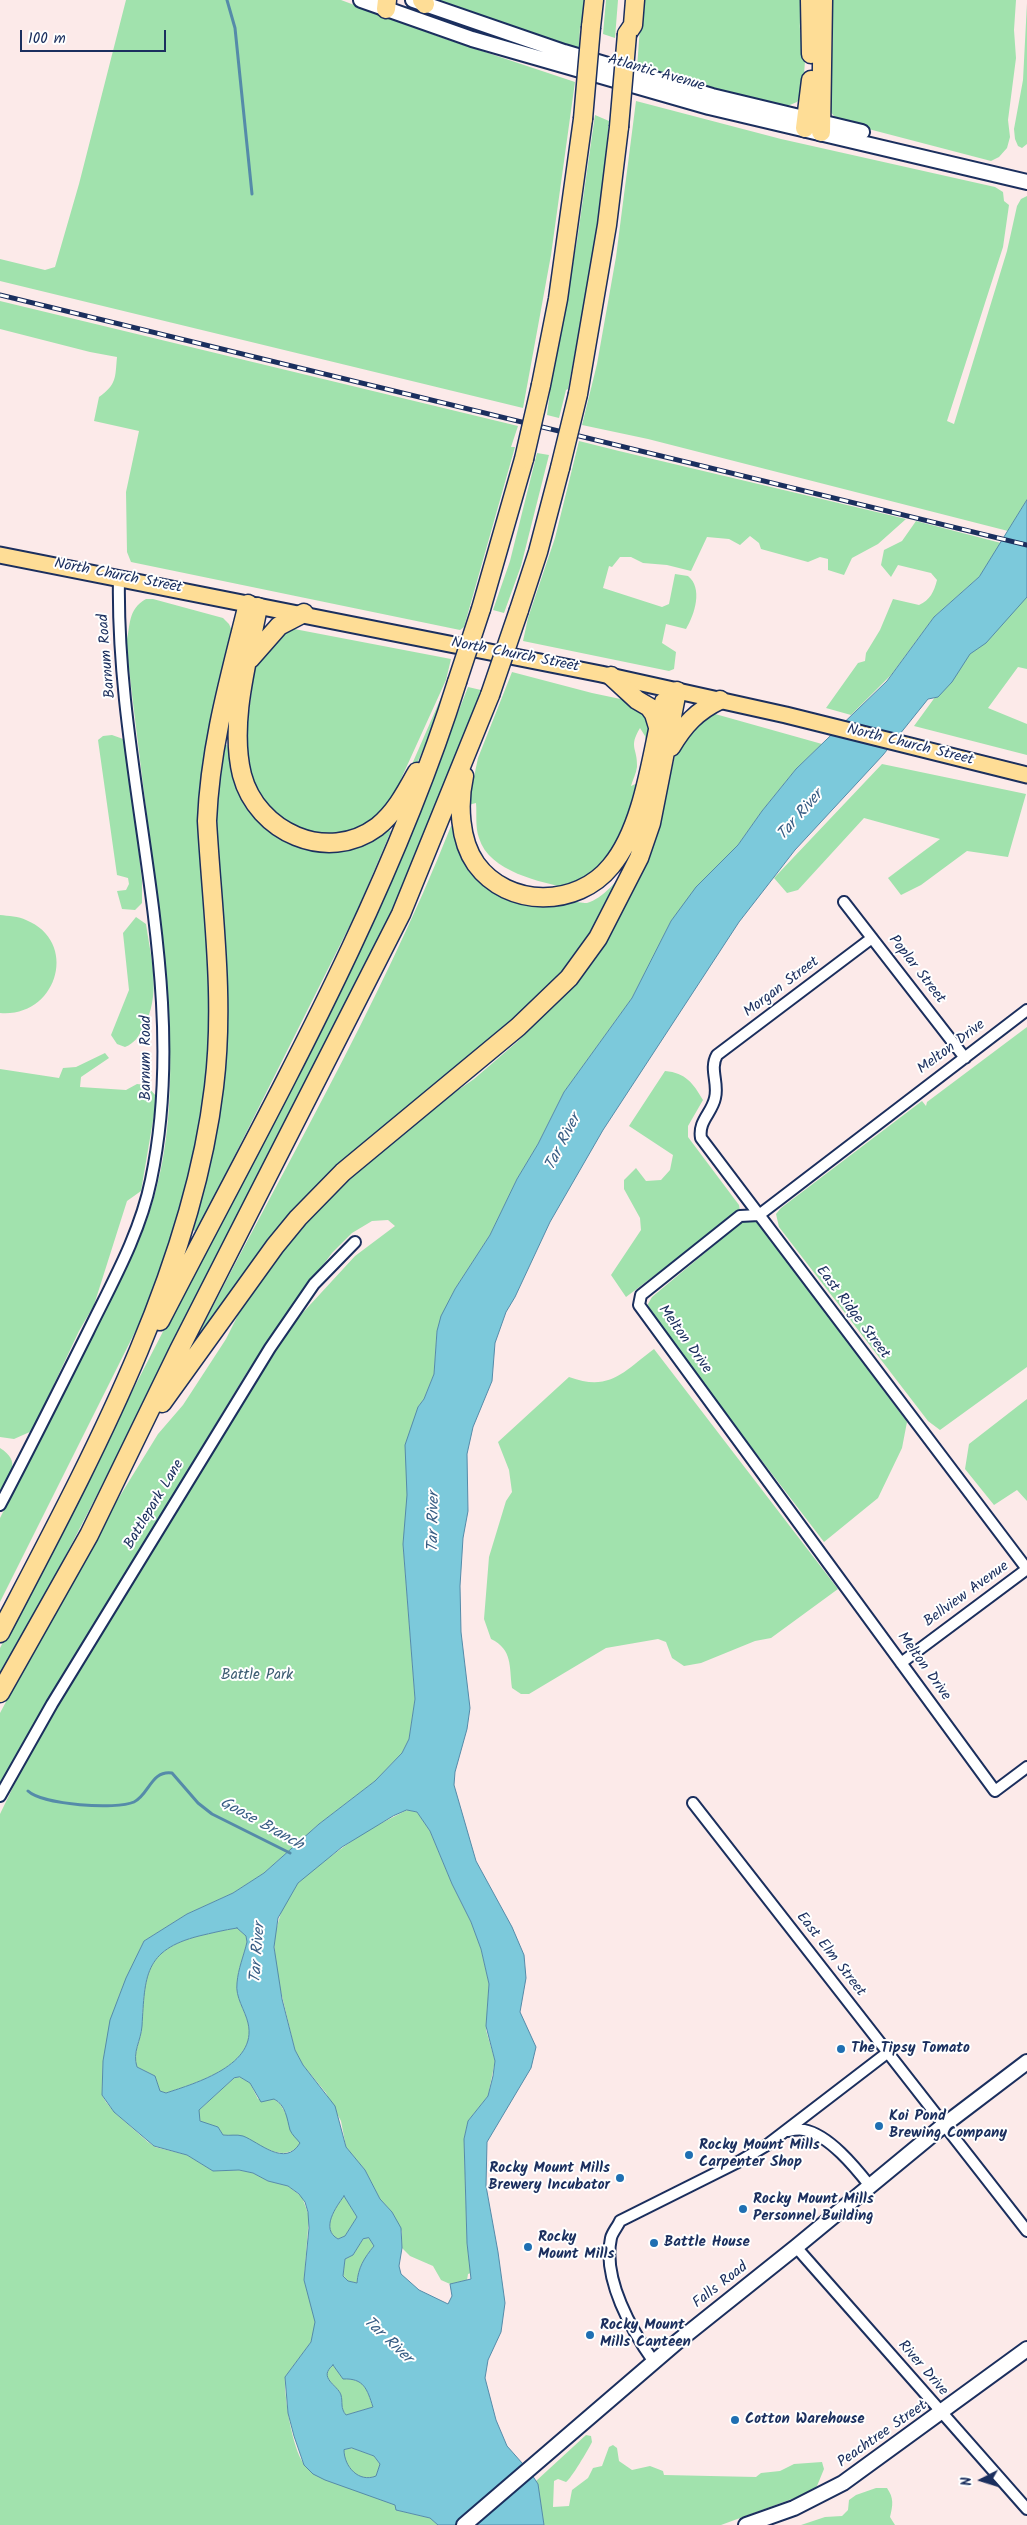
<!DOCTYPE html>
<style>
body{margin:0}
#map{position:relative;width:1027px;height:2525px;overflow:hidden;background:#fceae9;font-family:Kalam,sans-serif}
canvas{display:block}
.north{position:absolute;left:957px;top:2455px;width:50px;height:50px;-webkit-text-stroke:4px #fff;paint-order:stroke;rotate:265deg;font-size:14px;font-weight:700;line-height:20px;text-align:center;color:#1b2f5e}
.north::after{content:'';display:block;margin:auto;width:18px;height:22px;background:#1b2f5e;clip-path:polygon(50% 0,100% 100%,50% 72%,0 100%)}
.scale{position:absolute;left:20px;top:30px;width:146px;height:22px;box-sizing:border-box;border:2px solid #1b2f5e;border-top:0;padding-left:6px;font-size:15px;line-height:18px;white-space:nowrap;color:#1b2f5e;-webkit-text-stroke:4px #fff;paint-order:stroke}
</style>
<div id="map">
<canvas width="1027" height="2525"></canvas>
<div class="north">N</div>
<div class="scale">100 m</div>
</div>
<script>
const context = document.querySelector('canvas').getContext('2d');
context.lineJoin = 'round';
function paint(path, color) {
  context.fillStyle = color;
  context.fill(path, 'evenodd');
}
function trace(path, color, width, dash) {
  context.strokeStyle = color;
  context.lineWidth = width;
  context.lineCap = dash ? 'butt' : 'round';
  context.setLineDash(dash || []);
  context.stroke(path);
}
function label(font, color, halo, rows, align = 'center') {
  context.font = font + ' Kalam,sans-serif';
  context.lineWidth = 4;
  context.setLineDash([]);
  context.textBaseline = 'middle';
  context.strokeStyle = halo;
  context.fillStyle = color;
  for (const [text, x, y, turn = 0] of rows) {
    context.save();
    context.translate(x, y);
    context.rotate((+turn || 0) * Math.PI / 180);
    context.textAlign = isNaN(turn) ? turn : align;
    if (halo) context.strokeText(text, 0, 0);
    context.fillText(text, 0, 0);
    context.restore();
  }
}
const green = new Path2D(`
 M126 0H341L440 37 575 82 551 255 523 408 0 281V259L45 270 55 267 79 184Z
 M435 0H585L584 24 580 26 579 50 480 18Z
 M606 0H618L615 38 603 34Z
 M642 0H804L805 9C794 25 804 41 805 58 805 72 802 85 800 98L797 102 785 107 637 68Z
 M831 0H1016L1014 30 1016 58 1008 120 1010 137 1007 148 999 157 991 161 857 126C846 123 833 120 829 108 823 94 830 77 831 62 833 42 834 21 831 0Z
 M1027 3V144L1022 148 1018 146 1015 139 1014 129 1023 80Z
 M636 101 781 139 995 187 1003 192 1004 201 1009 205 1003 247 947 421 954 424 1007 251 1017 206 1021 199 1027 196V500L1008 531 648 439 582 425 597 364 616 257Z
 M595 115 609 121C602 211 585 300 568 389L566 390 559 418 547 415 551 382 577 241Z
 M0 301 518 426 511 447H515L464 627 460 630 131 562 127 552 126 492 139 431 94 421 99 397C117 384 115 378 117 357L90 352 0 329Z
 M579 441 619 451 906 519 878 544 852 558 844 575 828 570V559L820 557 808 562 761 549 759 543 750 536 740 545 729 539 707 537 691 571 667 565 643 563 631 557H620L612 567 609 566 603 588 662 607 669 604 675 574 688 576C703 588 695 614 686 629L666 624 662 643 676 652 674 669 669 671 523 641 528 618 555 538Z
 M537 453 549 455 521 566 504 613 493 610 510 561Z
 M916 521 1001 543 979 577 934 617 891 675 851 715 826 708 858 663 865 661 866 653 880 630 893 599 919 605C930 600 934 592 937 580L931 573 898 565 891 577 881 565 884 550 902 541Z
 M1027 589V669L1018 667 988 708 1027 724V755L914 726 965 656Z
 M146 599H153L223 618 229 624 233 633 201 831 214 1040 189 1201 145 1312 0 1602V1518L140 1238C188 1124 168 996 154 876 145 799 135 721 126 644 131 625 127 610 146 599Z
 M289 628 451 659 446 680 401 779 406 778 447 684 432 729 419 759 405 785 379 819 339 837 292 830 266 808 249 776 244 751 254 673 260 654Z
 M512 672 592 693 630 701 652 719 648 751 645 736 640 728C628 748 638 748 637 767 636 774 633 779 631 786L642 781 615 856 571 889C541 882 489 872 479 838 475 827 477 814 476 803L468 805 478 758Z
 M468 687 481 690 479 694 482 696 408 883 321 1060 0 1683V1648L239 1184 407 843Z
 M708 712 822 744 796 769 762 811 738 845 713 870 671 921 632 998 564 1092 538 1144 517 1179 490 1235 455 1289 437 1331 434 1374 424 1399 418 1407 403 1544 415 1699 409 1739 402 1753 375 1781 319 1824 264 1873 233 1893 187 1914 144 1941 119 1996 103 2061 102 2095 106 2102 114 2112 148 2142 155 2147 187 2155 213 2171 239 2170 253 2173 268 2181 288 2186 302 2197 309 2216 304 2280 315 2316V2327L311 2342 285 2377C284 2396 292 2448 304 2464 313 2476 379 2498 396 2505V2510L430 2518 438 2525H0V1814L31 1750 104 1628 250 1391 297 1319 355 1256 395 1226 388 1220 372 1221 352 1233 332 1253 288 1312 247 1372 163 1511 42 1711 0 1785V1713L88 1548 158 1434 183 1405 226 1339 251 1289 317 1204 408 1125 474 1079 517 1042 558 1001 573 978 661 814 676 752 683 739Z
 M112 735 126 740 142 881V903L135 910 122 909 117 891 126 890 129 884 128 878 117 875 98 740 103 736Z
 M223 744 227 745 234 780 240 790 287 840 383 828 391 831 357 911 208 1209 195 1231 190 1228 214 1134 215 838 217 794Z
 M882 764 1026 794 1008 857 967 851 921 885 901 895 888 878 940 839 864 818 798 890 787 893 774 878Z
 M451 826 454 827C452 844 468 869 482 878 491 883 578 904 587 903 603 899 619 878 630 865L581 951 545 993 356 1156 190 1351C278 1177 379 1008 451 826Z
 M0 915C8 916 19 916 26 920 80 942 57 1018 0 1013Z
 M136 917 146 924C151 959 162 995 143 1028 138 1037 135 1043 125 1047L117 1044 111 1035 129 990 123 933Z
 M1027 1027V1367L940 1430 928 1421 779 1227 776 1214 781 1208 922 1101 926 1106 927 1102Z
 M105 1053 109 1058 81 1077 80 1087 126 1090 137 1084 146 1085 157 1097 141 1191 127 1201 94 1305 79 1331 32 1431 14 1439 0 1437V1069L59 1078 63 1068 76 1067Z
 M665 1071C686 1073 693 1083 703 1100L688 1126V1137L739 1205 740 1211 626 1297 611 1275 641 1230 640 1218 624 1189V1180L636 1168 646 1181 661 1180 670 1170 673 1155 629 1126Z
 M756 1218 907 1422 902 1448 878 1498 824 1542 649 1313 648 1304 652 1297 742 1222Z
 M654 1349 838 1589 771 1638 755 1641 701 1663 684 1666 672 1658 666 1642 658 1639 606 1648 529 1694H521L512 1688C509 1666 513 1650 491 1639L484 1619 489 1557 506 1501 512 1492 509 1470 498 1442 569 1377C610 1392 623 1372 654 1349Z
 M1027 1399V1501L1017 1490 994 1505 965 1469 969 1444Z
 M0 1448C22 1462 10 1474 0 1492Z
 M407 1810 417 1812 430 1831 452 1884 471 1922 481 1949 489 1984 486 2030 495 2061 488 2096 468 2121 464 2139 467 2243 471 2273 468 2274 467 2280 450 2284 441 2280 433 2266 410 2256 402 2248V2232L392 2212 380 2199 365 2170 346 2147 341 2121 326 2093 303 2065 295 2050 275 1967 274 1937 282 1909 298 1883 308 1873 364 1832Z
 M237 1928 246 1936 247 1942C244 1955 238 1969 237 1983 235 1997 245 2010 248 2023 258 2065 196 2083 166 2093L160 2091 155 2076 137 2067C132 2052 141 2042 142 2026 145 1976 144 1950 199 1936 212 1933 224 1930 237 1928Z
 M240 2077 250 2083 258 2099H274L280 2104 289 2119 292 2132 301 2142C285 2167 258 2142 239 2136 234 2134 228 2136 223 2135L218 2127 202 2123 198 2117 199 2110 234 2078Z
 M344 2196 357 2217 345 2236 338 2239C320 2229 336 2207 344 2196Z
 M369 2238 374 2246C364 2258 358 2268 357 2283L348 2281 343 2275 345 2259 353 2255 363 2239Z
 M333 2365 343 2379C364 2378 367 2389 373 2407L346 2415C340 2408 343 2402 341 2395 338 2385 317 2378 333 2365Z
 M586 2435 591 2436 592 2442C588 2450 571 2479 566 2482L558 2479 554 2481 553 2507 569 2506 572 2490 588 2478 593 2468 602 2466 609 2447 613 2445 617 2448 619 2461 632 2470 650 2466 663 2471 664 2475 756 2477 761 2473 780 2471 794 2464 822 2462 824 2469 817 2486 811 2492 721 2525H544L536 2481Z
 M352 2448 374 2456 380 2464 376 2476C358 2483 344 2467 344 2450Z
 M876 2488H887C894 2498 893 2505 890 2517L895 2525H801L825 2517 842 2516 848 2510 849 2500 856 2495Z`);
const water = new Path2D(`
 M1027 500V597L986 643 970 654 952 682 938 697 928 699 883 755 795 850 739 922 603 1130 550 1222 515 1297 506 1312 495 1343 492 1381 473 1427 467 1454 468 1511 463 1538 460 1586 461 1632 470 1708 467 1729 455 1772 454 1785 476 1861 512 1927 524 1955 526 1978 520 2012 536 2047 531 2068 487 2142 486 2186 498 2252 505 2303 501 2332 488 2360 485 2378 496 2420 507 2446 530 2472 538 2484 544 2525H438L430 2518 396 2510 395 2505 325 2480 313 2474 304 2465 294 2436 288 2413 285 2377 311 2342 315 2322 304 2280 309 2228 308 2212 305 2202 299 2194 288 2186 268 2181 253 2173 239 2170 213 2171 187 2155 154 2146 114 2112 102 2095 103 2061 110 2020 126 1978 144 1941 187 1914 233 1893 264 1873 319 1824 375 1781 402 1753 409 1739 415 1699 403 1544 407 1495 405 1445 418 1407 424 1399 434 1374 437 1331 441 1316 455 1289 490 1235 517 1179 538 1144 564 1092 632 998 671 921 696 887 738 845 762 811 796 769 887 681 934 617 979 577ZM407 1810 417 1812 430 1831 452 1884 471 1922 481 1949 489 1984 486 2026 495 2061 493 2076 488 2096 468 2121 464 2139 467 2243 471 2279 450 2284 452 2296 448 2304 419 2290 401 2274 399 2266 402 2248 401 2228 392 2212 380 2199 365 2170 346 2147 335 2106 303 2065 295 2050 282 1999 274 1947 278 1918 298 1883 342 1847 393 1816ZM237 1928 246 1936 247 1942C244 1955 238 1969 237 1983 235 1997 245 2010 248 2023 258 2065 196 2083 166 2093L160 2091 155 2076 137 2067C132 2052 141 2041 142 2026 145 1976 144 1950 199 1936 212 1933 224 1930 237 1928ZM240 2077 250 2083 261 2102 274 2099C286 2105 287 2119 290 2130 292 2135 297 2139 300 2143 285 2168 259 2142 243 2136 236 2134 230 2136 223 2135L218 2127 200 2121 199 2110 234 2078ZM344 2196 357 2217 345 2236 338 2239C320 2229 336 2207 344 2196ZM369 2238 374 2246C364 2258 358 2268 357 2283L348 2281 343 2276 345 2259 353 2255 363 2239ZM333 2365 343 2379C364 2378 367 2389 373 2407L346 2415C340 2408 343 2402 341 2395 338 2385 317 2378 333 2365ZM352 2448 374 2456 380 2464 376 2476C359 2483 344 2467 344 2450Z`);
const stream = new Path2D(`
 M227 0 235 28 252 194
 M28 1791C43 1805 116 1810 134 1802 149 1795 151 1770 172 1773L198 1803 212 1814 290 1853`);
const street = new Path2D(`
 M844 902 965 1058
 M872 938 717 1055C709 1069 719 1083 715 1098 712 1113 698 1121 701 1138L1027 1569
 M1027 1010 759 1215 740 1216 641 1295 639 1305 995 1791 1027 1767
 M0 1505C30 1448 59 1390 88 1332 112 1283 140 1234 151 1180 193 982 115 777 119 578
 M901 1663 1027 1569
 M0 1796 52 1704 270 1348 314 1284 355 1242
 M693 1803 1027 2231
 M788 2131C793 2130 799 2129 804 2130 829 2135 855 2167 870 2186
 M796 2247 1027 2509
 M654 2362C632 2331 602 2279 611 2238 612 2233 618 2226 620 2221L740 2161 767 2145 887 2053`);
const secondary = new Path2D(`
 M361 0 472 39 709 107 1027 182
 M413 0 564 52 712 96 862 132
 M464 2525 677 2342 796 2247 944 2125 1027 2062
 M746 2525 794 2508 843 2483 1027 2349`);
const primary = new Path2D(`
 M0 555 601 674 786 715 1027 775`);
const highway = new Path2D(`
 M422 0 425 4
 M810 0 811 54
 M386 9 387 0
 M591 27 594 0
 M627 34 633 25 635 0
 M805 128 811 80
 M821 132 823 0
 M541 385 558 299 583 119
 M578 394 607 225 619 127
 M258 607C248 659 229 723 242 775 257 832 327 864 377 827 395 813 406 792 417 772
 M481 609 524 459
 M519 610 538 552 560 468
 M250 659 279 626 304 613
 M611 676 637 700 649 707 654 714 658 727
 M671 747C684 725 697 711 720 700
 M464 776C458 803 459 840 476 864 508 908 577 908 611 866 644 827 652 752 664 702
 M160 1321C267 1113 387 905 457 682
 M162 1403 275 1246 298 1218 343 1172 518 1027 569 978 598 938 639 858 651 823 677 691
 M0 1633C87 1466 192 1275 214 1087 225 998 212 909 207 821 210 746 230 676 248 604
 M0 1693 89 1535 179 1350 401 914 490 695`);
const rail = new Path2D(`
 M0 295 1027 545`);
const highwayBridge = new Path2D(`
 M583 119 591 27
 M619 127 627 34
 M524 459 541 385
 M560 468 578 394
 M457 682 481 609
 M490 695 519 610`);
const markers = [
 [841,2049,5,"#1f6fb2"],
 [879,2126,5,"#1f6fb2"],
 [689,2155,5,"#1f6fb2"],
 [620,2178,5,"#1f6fb2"],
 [743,2209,5,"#1f6fb2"],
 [654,2243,5,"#1f6fb2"],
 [528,2247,5,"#1f6fb2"],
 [590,2335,5,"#1f6fb2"],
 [735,2420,5,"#1f6fb2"]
];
const streetNames = [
 ["Atlantic Avenue",656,74,16],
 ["North Church Street",118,577,11],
 ["Barnum Road",108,656,-95],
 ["North Church Street",515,656,11],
 ["North Church Street",910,746,14],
 ["Poplar Street",916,970,52],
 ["Morgan Street",782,988,-37],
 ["Melton Drive",952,1048,-37],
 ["Barnum Road",147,1058,-90],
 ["East Ridge Street",852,1313,53],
 ["Melton Drive",684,1340,54],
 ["Battlepark Lane",155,1505,-59],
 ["Bellview Avenue",967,1595,-36],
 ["Melton Drive",923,1667,54],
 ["East Elm Street",830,1955,52],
 ["Falls Road",721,2286,-38],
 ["River Drive",922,2369,49],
 ["Peachtree Street",883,2435,-35]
];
const parkNames = [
 ["Battle Park",257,1676]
];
const poiNames = [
 ["The Tipsy Tomato",851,2049],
 ["Koi Pond",889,2117],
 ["Brewing Company",889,2134],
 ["Rocky Mount Mills",699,2146],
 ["Carpenter Shop",699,2163],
 ["Rocky Mount Mills",610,2169,"right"],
 ["Brewery Incubator",610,2186,"right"],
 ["Rocky Mount Mills",753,2200],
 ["Personnel Building",753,2217],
 ["Rocky",538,2238],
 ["Mount Mills",538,2255],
 ["Battle House",664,2243],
 ["Rocky Mount",600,2326],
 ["Mills Canteen",600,2343],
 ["Cotton Warehouse",745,2420]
];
const waterNames = [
 ["Tar River",801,816,-49],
 ["Tar River",564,1143,-63],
 ["Tar River",435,1522,-89],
 ["Goose Branch",261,1825,29],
 ["Tar River",259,1953,-86],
 ["Tar River",387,2341,43]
];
paint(green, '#a1e2ad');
paint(water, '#7cc9db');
trace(water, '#558ba9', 1);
trace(stream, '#558ba9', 3);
trace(street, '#1b2f5e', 14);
trace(secondary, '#1b2f5e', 18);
trace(primary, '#1b2f5e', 19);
trace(highway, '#1b2f5e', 21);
trace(street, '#fff', 10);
trace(secondary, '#fff', 14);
trace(primary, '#fedd96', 15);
trace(highway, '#fedd96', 18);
trace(rail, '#1b2f5e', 5);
trace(rail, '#fff', 3, [9]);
trace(highwayBridge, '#1b2f5e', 21, []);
trace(highwayBridge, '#fedd96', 18);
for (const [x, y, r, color] of markers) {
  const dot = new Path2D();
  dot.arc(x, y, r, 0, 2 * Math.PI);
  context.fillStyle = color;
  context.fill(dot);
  trace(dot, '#fff', 2);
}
label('15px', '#1b2f5e', '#fff', streetNames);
label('15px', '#3c5c72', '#fff', parkNames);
label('bold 15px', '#1b2f5e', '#fff', poiNames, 'left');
label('italic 16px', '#385d84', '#fff', waterNames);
</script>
